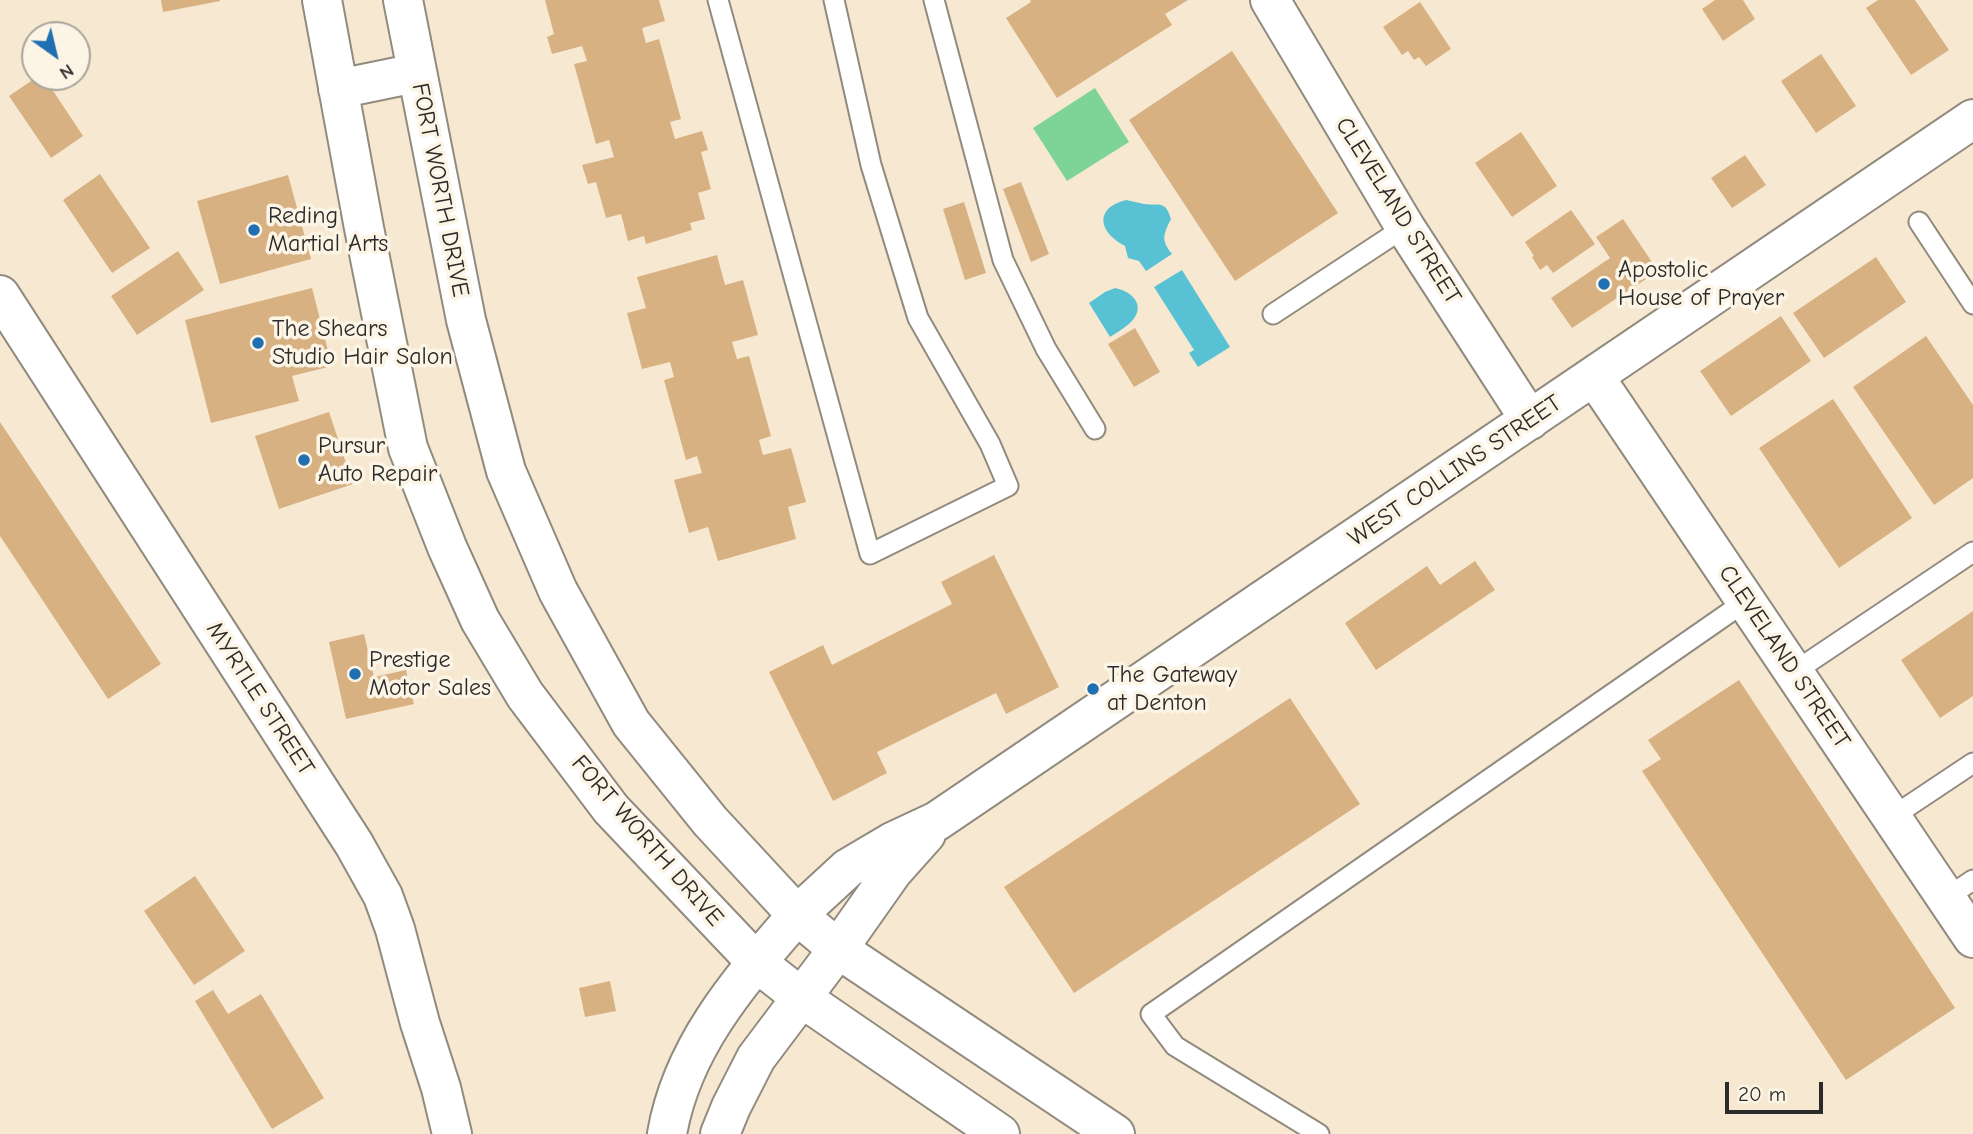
<!DOCTYPE html>
<style>
body{margin:0}
#map{position:relative;width:1973px;height:1134px;overflow:hidden;background:#f7e9d1;font-family:"Comic Neue",sans-serif}
canvas{display:block}
.north{position:absolute;left:21px;top:21px;width:70px;height:70px;box-sizing:border-box;background:#fcf5e5;border:2px solid #a8a49b;border-radius:50%;rotate:146deg;font-size:19px;font-weight:700;line-height:28px;text-align:center;color:#2b2b2b}
.north::after{content:'';display:block;margin:auto;width:24px;height:32px;background:#1f6fb2;clip-path:polygon(50% 0,100% 100%,50% 72%,0 100%)}
.scale{position:absolute;left:1725px;top:1082px;width:98px;height:32px;box-sizing:border-box;border:4px solid #2b2b2b;border-top:0;padding-left:9px;font-size:21px;line-height:24px;white-space:nowrap;color:#2b2b2b;-webkit-text-stroke:5px #fcf5e5;paint-order:stroke}
</style>
<div id="map">
<canvas width="1973" height="1134"></canvas>
<div class="north">N</div>
<div class="scale">20 m</div>
</div>
<script>
const context = document.querySelector('canvas').getContext('2d');
context.lineJoin = 'round';
function paint(path, color) {
  context.fillStyle = color;
  context.fill(path, 'evenodd');
}
function trace(path, color, width, dash) {
  context.strokeStyle = color;
  context.lineWidth = width;
  context.lineCap = dash ? 'butt' : 'round';
  context.setLineDash(dash || []);
  context.stroke(path);
}
function label(font, color, halo, rows, align = 'center') {
  context.font = font + ' "Comic Neue",sans-serif';
  context.lineWidth = 7;
  context.setLineDash([]);
  context.textBaseline = 'middle';
  context.strokeStyle = halo;
  context.fillStyle = color;
  for (const [text, x, y, turn = 0] of rows) {
    context.save();
    context.translate(x, y);
    context.rotate((+turn || 0) * Math.PI / 180);
    context.textAlign = isNaN(turn) ? turn : align;
    if (halo) context.strokeText(text, 0, 0);
    context.fillText(text, 0, 0);
    context.restore();
  }
}
const green = new Path2D(`
 M1095 88 1129 142 1067 181 1033 128Z`);
const water = new Path2D(`
 M1126 200C1132 201 1138 203 1144 204 1161 206 1165 200 1171 219 1163 235 1161 240 1172 254L1146 271 1139 261 1128 258 1125 246C1098 232 1094 208 1126 200Z
 M1182 270 1230 347 1198 367 1189 353 1194 350 1154 287Z
 M1115 288C1135 292 1147 308 1129 324 1123 329 1116 333 1110 337L1089 303 1105 292Z`);
const building = new Path2D(`
 M161 0H220V1L163 12Z
 M545 0H659L665 21 642 28 646 43 659 39 681 119 670 122 675 139 702 131 708 150 701 152 711 189 698 193 705 219 690 223 692 230 646 244 644 236 628 241 621 214 606 218 596 182 588 184 582 165 614 157 609 140 596 144 574 64 587 61 582 46 552 54 547 37 554 34Z
 M1030 0H1188L1165 14 1172 25 1057 98 1006 18 1031 2Z
 M1715 0H1743L1755 19 1723 41 1702 9Z
 M1878 0H1915L1949 50 1911 75 1866 8Z
 M1420 2 1451 49 1426 66 1419 57 1414 60 1408 51 1402 55 1383 27Z
 M1232 51 1338 213 1235 281 1129 120Z
 M1821 54 1856 106 1816 133 1781 81Z
 M37 77H44L83 136 51 158 9 96Z
 M1521 132 1557 186 1512 217 1475 163Z
 M1745 155 1766 185 1732 208 1711 178Z
 M100 174 150 248 112 273 63 200Z
 M288 175 311 259 220 284 197 201Z
 M1021 182 1049 254 1031 262 1003 189Z
 M964 202 986 273 965 280 943 209Z
 M1571 210 1595 244 1553 273 1547 265 1540 270 1532 257 1534 256 1525 242Z
 M1623 219 1658 271 1572 328 1551 298 1610 258 1596 237Z
 M178 251 204 290 137 335 111 296Z
 M717 255 725 285 743 280 758 335 732 342 737 359 749 356 771 436 759 440 763 455 791 448 806 502 788 507 796 539 718 561 708 527 689 533 674 480 702 473 697 456 686 460 664 380 674 377 670 362 642 369 627 313 646 308 637 277Z
 M1876 257 1906 302 1824 358 1793 313Z
 M312 288 332 366 292 376 299 401 211 423 185 320Z
 M1781 316 1811 361 1731 416 1700 371Z
 M1135 328 1160 372 1134 387 1108 344Z
 M1926 336 1973 405V478L1934 505 1853 387Z
 M1833 399 1912 518 1839 568 1759 448Z
 M329 412 353 484 279 509 255 436Z
 M0 422 161 664 108 699 0 536Z
 M994 555 1059 687 1006 714 996 693 877 752 887 773 833 801 769 672 823 645 832 665 952 604 941 582Z
 M1475 561 1495 590 1376 670 1345 623 1427 566 1440 585Z
 M1973 611V696L1940 718 1901 660Z
 M364 634 374 677 406 670 414 704 346 719 329 642Z
 M1739 680 1955 1008 1846 1080 1642 771 1661 759 1648 740Z
 M1290 698 1360 804 1074 993 1004 887Z
 M195 876 245 951 194 985 144 911Z
 M610 981 616 1011 585 1017 579 988Z
 M213 990 228 1014 261 994 324 1098 272 1129 195 1001Z`);
const service = new Path2D(`
 M718 0 870 554 1008 486 990 444 918 318 871 165 834 0
 M934 0 1003 260 1046 349 1095 429
 M1919 222 1973 304
 M1273 314 1405 227
 M1794 672 1973 552
 M1892 817 1973 763
 M1946 898 1973 880
 M1319 1134 1175 1046 1151 1014 1746 601`);
const minor = new Path2D(`
 M1270 0 1405 227 1530 420
 M0 295 354 844 383 896 395 929 420 1023 441 1088 452 1134
 M1594 376 1973 938
 M797 915 848 868 892 842 937 821 1973 119
 M838 949 893 871 926 834`);
const secondary = new Path2D(`
 M838 949 1115 1134
 M802 998 1000 1134`);
const primary = new Path2D(`
 M322 0 364 228 408 448 447 547 480 620 525 695 611 809 756 962 802 998
 M403 0 466 320 506 471 558 591 631 723 710 821 797 915 838 949 756 1058 731 1107 720 1134
 M338 89 416 73
 M667 1134C682 1046 740 981 797 915`);
const markers = [
 [254,230,7,"#1f6fb2"],
 [1604,284,7,"#1f6fb2"],
 [258,343,7,"#1f6fb2"],
 [304,460,7,"#1f6fb2"],
 [355,674,7,"#1f6fb2"],
 [1093,689,7,"#1f6fb2"]
];
const streetNames = [
 ["FORT WORTH DRIVE",440,190,79],
 ["CLEVELAND STREET",1398,211,58],
 ["WEST COLLINS STREET",1455,471,-34],
 ["CLEVELAND STREET",1784,657,56],
 ["MYRTLE STREET",260,699,57],
 ["FORT WORTH DRIVE",647,841,49]
];
const poiNames = [
 ["Reding",268,216],
 ["Martial Arts",268,244],
 ["Apostolic",1618,270],
 ["House of Prayer",1618,298],
 ["The Shears",272,329],
 ["Studio Hair Salon",272,357],
 ["Pursur",318,446],
 ["Auto Repair",318,474],
 ["Prestige",369,660],
 ["Motor Sales",369,688],
 ["The Gateway",1107,675],
 ["at Denton",1107,703]
];
paint(green, '#7ed397');
paint(water, '#58c2d4');
paint(building, '#d8b183');
trace(service, '#918a7e', 23);
trace(minor, '#918a7e', 42);
trace(secondary, '#918a7e', 42);
trace(primary, '#918a7e', 42);
trace(service, '#fff', 19);
trace(minor, '#fff', 38);
trace(secondary, '#fff', 38);
trace(primary, '#fff', 38);
for (const [x, y, r, color] of markers) {
  const dot = new Path2D();
  dot.arc(x, y, r, 0, 2 * Math.PI);
  context.fillStyle = color;
  context.fill(dot);
  trace(dot, '#fcf5e5', 2.5);
}
label('24px', '#2b2b2b', '#fcf5e5', streetNames);
label('24px', '#2b2b2b', '#fcf5e5', poiNames, 'left');
</script>
